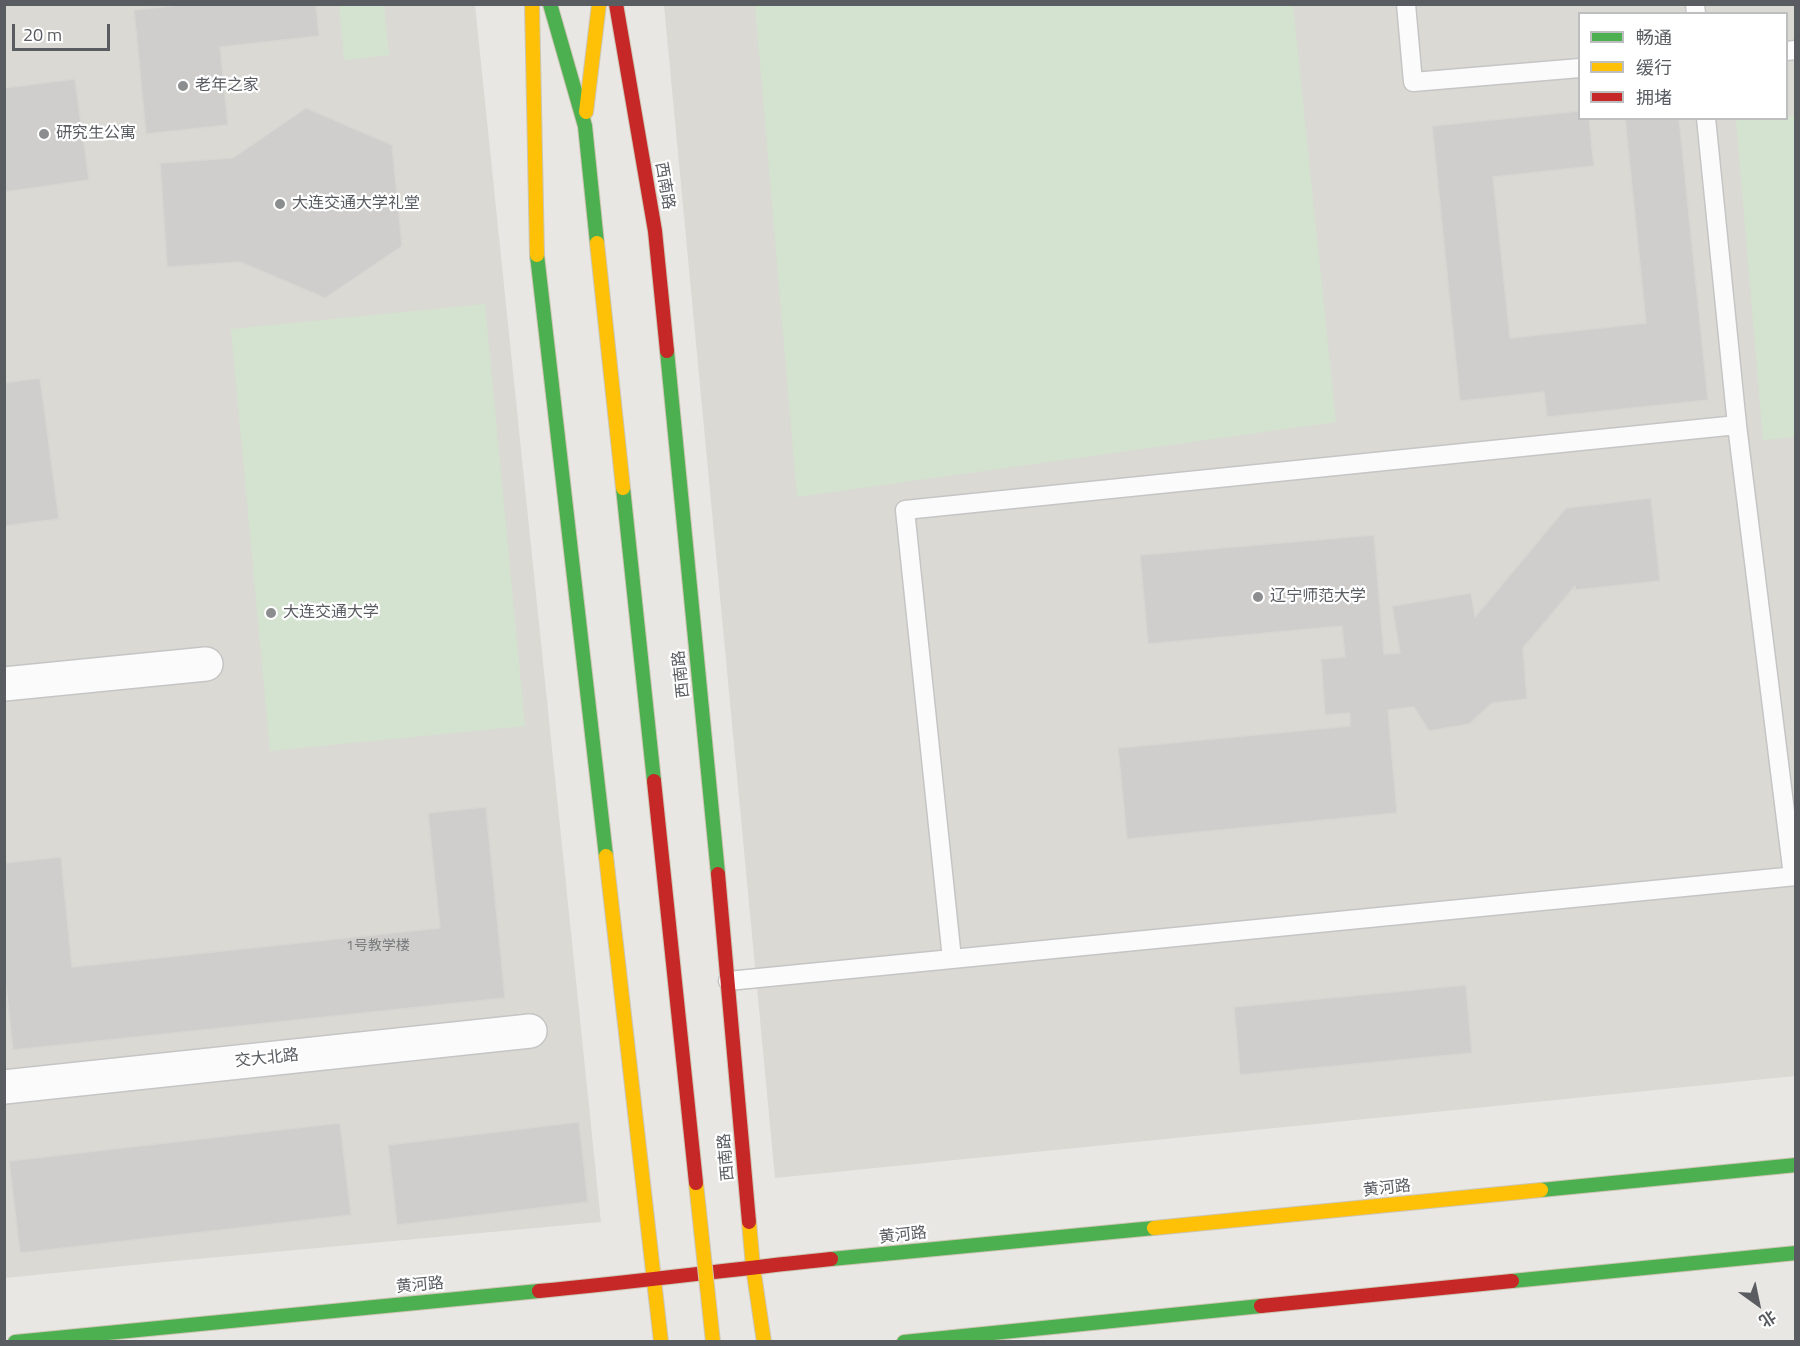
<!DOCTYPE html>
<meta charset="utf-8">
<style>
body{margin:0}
#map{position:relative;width:1800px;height:1346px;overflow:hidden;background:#e8e7e3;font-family:"Titillium Web","Noto Sans SC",sans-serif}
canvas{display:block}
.frame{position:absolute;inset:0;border:6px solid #595c60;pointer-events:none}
.legend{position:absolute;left:1578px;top:12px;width:210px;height:108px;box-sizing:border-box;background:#fff;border:2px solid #bdbebf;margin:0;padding:8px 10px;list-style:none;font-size:18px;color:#595c60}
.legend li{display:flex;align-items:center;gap:12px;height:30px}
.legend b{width:30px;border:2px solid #bdbebf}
.north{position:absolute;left:1728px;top:1274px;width:60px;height:60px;-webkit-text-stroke:4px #fff;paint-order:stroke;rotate:147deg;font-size:16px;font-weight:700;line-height:24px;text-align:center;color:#595c60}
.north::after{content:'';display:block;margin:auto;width:21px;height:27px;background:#595c60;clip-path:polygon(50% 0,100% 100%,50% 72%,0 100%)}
.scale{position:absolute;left:12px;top:24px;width:98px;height:27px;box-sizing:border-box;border:3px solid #595c60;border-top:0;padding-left:8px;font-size:18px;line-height:21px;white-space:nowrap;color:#595c60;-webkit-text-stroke:4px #fff;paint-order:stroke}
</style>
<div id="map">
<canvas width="1800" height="1346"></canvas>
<div class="frame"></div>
<ul class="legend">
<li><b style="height:8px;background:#4caf50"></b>畅通</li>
<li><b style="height:8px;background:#ffc107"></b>缓行</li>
<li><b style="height:8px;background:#c62828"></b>拥堵</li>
</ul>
<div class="north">北</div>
<div class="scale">20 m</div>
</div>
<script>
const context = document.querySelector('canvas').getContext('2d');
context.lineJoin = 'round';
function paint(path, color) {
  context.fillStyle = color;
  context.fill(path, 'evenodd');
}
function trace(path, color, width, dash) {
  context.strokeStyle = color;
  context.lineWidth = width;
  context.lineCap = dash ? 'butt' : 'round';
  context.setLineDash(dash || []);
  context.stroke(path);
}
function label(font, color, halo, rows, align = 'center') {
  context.font = font + ' "Titillium Web","Noto Sans SC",sans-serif';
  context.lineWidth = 4.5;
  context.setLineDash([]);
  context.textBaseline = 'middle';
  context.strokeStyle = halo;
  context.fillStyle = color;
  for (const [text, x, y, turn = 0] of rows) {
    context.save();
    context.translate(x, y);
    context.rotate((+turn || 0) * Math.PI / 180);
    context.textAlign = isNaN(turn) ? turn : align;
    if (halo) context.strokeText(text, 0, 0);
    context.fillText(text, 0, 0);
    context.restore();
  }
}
const education = new Path2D(`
 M4 5H475L601 1222 164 1262 5 1278Z
 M664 5H1795V1076L775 1178ZM1580 14H1786V118H1580Z`);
const green = new Path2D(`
 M339 5H384L389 55 344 60Z
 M755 5H1293L1336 422 797 497Z
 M1795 115V437L1763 440 1736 120 1786 118 1787 116Z
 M485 304 525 726 270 751 231 329Z`);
const building = new Path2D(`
 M189 4H316L319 36 220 47 228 125 146 134 134 10Z
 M75 79 89 180 4 192V88Z
 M306 108 392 145 402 246 325 298 240 262 167 267 160 163 233 158Z
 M1580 111V118H1589L1594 166 1493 177 1510 338 1646 323 1625 118H1679L1708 400 1547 417 1544 392 1460 401 1432 126Z
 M40 378 59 519 4 526V383Z
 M1651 498 1660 581 1575 590V586L1523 648 1527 699 1492 703 1469 724 1429 731 1414 707 1388 710 1397 813 1127 839 1118 748 1350 726V713L1325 715 1321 659 1345 657 1342 626 1148 644 1140 555 1374 535 1384 654 1400 653 1392 606 1471 593 1475 617 1566 508Z
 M486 807 505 998 13 1050 4 969V863L61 857 72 967 440 928 428 813Z
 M1466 985 1472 1053 1240 1075 1234 1007Z
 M579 1122 588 1202 397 1225 388 1145Z
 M340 1123 351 1215 20 1253 9 1161Z`);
const lane = new Path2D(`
 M1406 4 1413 82 1580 68
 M1695 4 1696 14
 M1786 51 1796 50
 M1706 118 1737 425
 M952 959 905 510 1737 425 1793 876
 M728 981 1796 876`);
const street = new Path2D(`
 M4 684 206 664
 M4 1087 530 1031`);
const fast = new Path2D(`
 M550 4 585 126 597 243
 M537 255 606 856
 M667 351 718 874
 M1541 1190 1796 1165
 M831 1259 1154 1228
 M1512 1281 1796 1253
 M15 1342 539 1291
 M904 1342 1261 1306`);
const slow = new Path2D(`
 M532 4 537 255
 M586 112 599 4
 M606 856 661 1342
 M749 1222 753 1267 764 1342
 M1154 1228 1541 1190`);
const jam = new Path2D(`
 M616 4 655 231 667 351
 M718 874 749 1222
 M539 1291C636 1282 734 1269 831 1259
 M1261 1306 1512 1281`);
const fastBridge = new Path2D(`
 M623 488 654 781`);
const slowBridge = new Path2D(`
 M597 243 623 488
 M696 1183 713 1342`);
const jamBridge = new Path2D(`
 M654 781 696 1183`);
const markers = [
 [183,86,6,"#8b8d8e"],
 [44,134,6,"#8b8d8e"],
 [280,204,6,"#8b8d8e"],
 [1258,597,6,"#8b8d8e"],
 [271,613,6,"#8b8d8e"]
];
const numberNames = [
 ["1号教学楼",378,947]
];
const poiNames = [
 ["老年之家",195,86],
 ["研究生公寓",56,134],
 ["大连交通大学礼堂",292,204],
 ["辽宁师范大学",1270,597],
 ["大连交通大学",283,613]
];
const streetNames = [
 ["西南路",664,186,80],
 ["西南路",682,674,-96],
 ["交大北路",267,1059,-6],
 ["西南路",727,1157,-95],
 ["黄河路",1387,1189,-6],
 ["黄河路",903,1236,-6],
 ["黄河路",420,1286,-5]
];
paint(education, '#dbd9d3');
paint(green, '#d3e3d0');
paint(building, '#cfcecc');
trace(building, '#d7d6d2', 1.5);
trace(lane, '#c5c5c5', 21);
trace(street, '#c5c5c5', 36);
trace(fast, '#cdc5b4', 16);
trace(slow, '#cdc5b4', 16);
trace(jam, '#cdc5b4', 16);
trace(lane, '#fcfbfb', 18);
trace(street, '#fcfbfb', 33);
trace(fast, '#4caf50', 14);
trace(slow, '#ffc107', 14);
trace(jam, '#c62828', 14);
trace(fastBridge, '#cdc5b4', 16, []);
trace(slowBridge, '#cdc5b4', 16, []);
trace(jamBridge, '#cdc5b4', 16, []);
trace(fastBridge, '#4caf50', 14);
trace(slowBridge, '#ffc107', 14);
trace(jamBridge, '#c62828', 14);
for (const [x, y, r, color] of markers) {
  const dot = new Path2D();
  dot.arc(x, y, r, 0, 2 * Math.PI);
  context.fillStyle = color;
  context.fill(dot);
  trace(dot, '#fff', 2);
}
label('14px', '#787a7c', null, numberNames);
label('16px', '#595c60', '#fff', poiNames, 'left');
label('16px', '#595c60', '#fff', streetNames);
</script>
